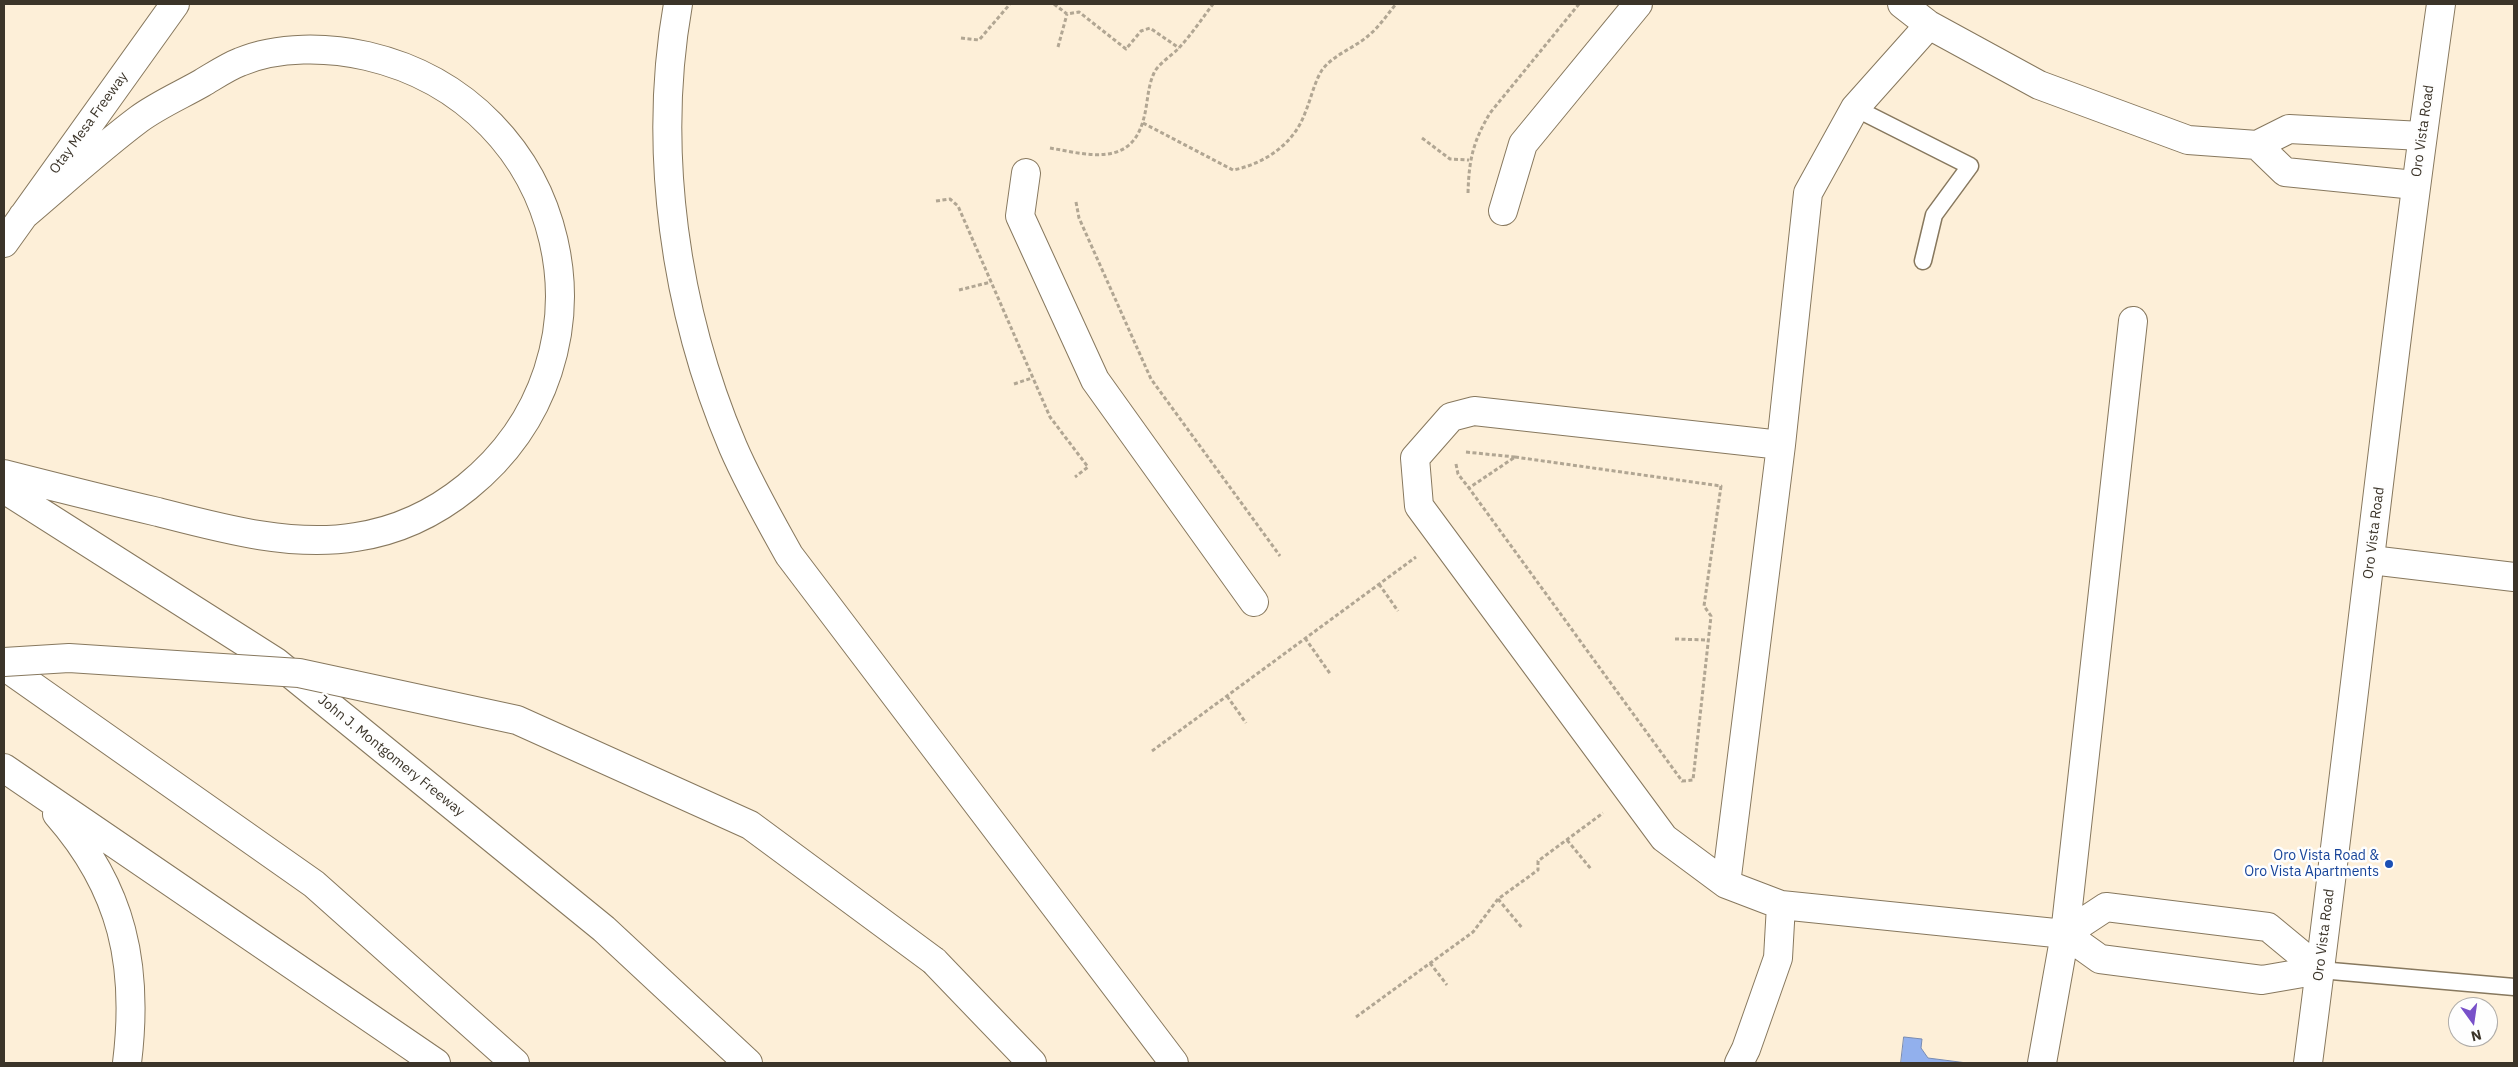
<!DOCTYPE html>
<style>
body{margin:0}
#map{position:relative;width:2518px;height:1067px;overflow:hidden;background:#fdefd8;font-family:"IBM Plex Sans",sans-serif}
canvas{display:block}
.frame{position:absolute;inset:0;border:5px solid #3b3429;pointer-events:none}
.north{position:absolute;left:2448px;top:997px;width:50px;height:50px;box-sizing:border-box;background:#fefefe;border:1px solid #b0ada9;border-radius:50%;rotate:166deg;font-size:14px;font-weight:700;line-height:20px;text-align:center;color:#3b3429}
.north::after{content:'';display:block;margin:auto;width:18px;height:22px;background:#7850c9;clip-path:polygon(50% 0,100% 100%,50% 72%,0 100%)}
</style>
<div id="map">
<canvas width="2518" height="1067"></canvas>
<div class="frame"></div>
<div class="north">N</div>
</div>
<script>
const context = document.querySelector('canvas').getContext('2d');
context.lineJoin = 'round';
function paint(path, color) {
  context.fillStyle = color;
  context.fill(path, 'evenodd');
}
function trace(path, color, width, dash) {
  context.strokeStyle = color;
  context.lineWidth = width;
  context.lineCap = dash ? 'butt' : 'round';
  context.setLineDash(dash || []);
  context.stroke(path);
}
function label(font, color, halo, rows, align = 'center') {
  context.font = font + ' "IBM Plex Sans",sans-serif';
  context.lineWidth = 5;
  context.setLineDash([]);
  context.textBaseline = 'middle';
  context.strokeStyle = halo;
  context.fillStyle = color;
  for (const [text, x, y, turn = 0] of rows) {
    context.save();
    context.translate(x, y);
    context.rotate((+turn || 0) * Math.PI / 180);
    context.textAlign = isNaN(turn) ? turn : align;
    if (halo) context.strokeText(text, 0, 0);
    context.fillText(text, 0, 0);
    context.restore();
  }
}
const water = new Path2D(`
 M1904 1037 1922 1039 1921 1048 1928 1058 1967 1063H1901Z`);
const path = new Path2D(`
 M1054 4 1067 14 1079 12 1126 49 1141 31 1150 28 1179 48
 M961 38 979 40 1010 4
 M1058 47 1067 14
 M1143 123 1233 170C1264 164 1294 144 1305 113 1311 99 1314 83 1322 70 1333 55 1354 48 1368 36 1379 27 1387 15 1396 4
 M1422 138 1450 159 1469 160
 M1050 148C1085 154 1130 168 1143 121 1148 105 1147 88 1154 73 1158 64 1171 56 1178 49 1191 35 1202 19 1213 4
 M1468 193C1469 159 1473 142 1490 113L1579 4
 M936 201 950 199 958 206 1050 417 1088 467 1075 477
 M1076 202 1079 218 1151 379 1280 556
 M959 290 991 282
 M1014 384 1032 378
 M1466 452 1515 457
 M1515 457 1721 486 1704 606 1711 616 1693 780 1682 781 1469 488Z
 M1456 464 1458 474 1469 488
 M1379 584 1398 611
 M1305 638 1331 675
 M1675 639 1709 640
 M1227 696 1246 723
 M1152 751 1416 557
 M1567 840 1591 869
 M1498 899 1523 929
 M1430 963 1447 985
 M1356 1017 1473 932 1498 899 1538 870V861L1603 813`);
const service = new Path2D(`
 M1855 108 1970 166 1934 215 1923 261
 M2320 970 2514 987`);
const minor = new Path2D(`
 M1902 4 1929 25 2039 85 2188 140 2257 145 2289 129 2422 136
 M2257 145 2285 172 2415 185
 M1026 173 1020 216 1095 380 1254 602
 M1503 211 1523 144 1638 4
 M1781 445 1474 411 1451 417 1415 458 1419 506 1664 838 1726 884 1781 905 2065 934 2100 959 2262 980 2320 970
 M2371 560 2514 577
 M1726 884 1781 445 1808 193 1855 108 1929 25
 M2065 934 2106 907 2268 927 2320 970
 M1739 1063 1746 1049 1778 958 1781 905
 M2042 1063 2065 934 2133 321`);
const secondary = new Path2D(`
 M2308 1063C2354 710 2391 356 2441 4`);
const motorway = new Path2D(`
 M678 4C652 150 675 311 733 447 749 484 769 519 789 555L1174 1063
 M4 243 175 4
 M4 474C55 487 106 500 158 512 220 528 292 548 356 537 396 531 435 513 467 487 628 357 570 103 367 56 328 47 278 46 240 62 227 67 214 76 202 83 181 95 158 105 139 119 99 149 62 183 23 216
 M4 489 276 662 604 929 748 1063
 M4 666 314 884 515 1063
 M4 768 436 1063
 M57 814C123 889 139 966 127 1063
 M934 961 1032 1063`);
const motorwayBridge = new Path2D(`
 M4 662 69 658 299 673 517 720 750 825 934 961`);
const markers = [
 [2389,864,5,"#1a4fb4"]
];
const streetNames = [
 ["Otay Mesa Freeway",89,123,-54],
 ["Oro Vista Road",2423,131,-82],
 ["Oro Vista Road",2374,533,-83],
 ["John J. Montgomery Freeway",391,756,39],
 ["Oro Vista Road",2324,935,-83]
];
const transitNames = [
 ["Oro Vista Road &",2379,856],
 ["Oro Vista Apartments",2379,872]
];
paint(water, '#92b0ed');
trace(water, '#788bb2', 1);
trace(service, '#87785e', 19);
trace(minor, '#87785e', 30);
trace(secondary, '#87785e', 30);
trace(motorway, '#87785e', 30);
trace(path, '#b1a693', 3, [4, 2.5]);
trace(service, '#fff', 16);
trace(minor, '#fff', 28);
trace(secondary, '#fff', 28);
trace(motorway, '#fff', 28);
trace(motorwayBridge, '#87785e', 30, []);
trace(motorwayBridge, '#fff', 28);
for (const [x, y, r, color] of markers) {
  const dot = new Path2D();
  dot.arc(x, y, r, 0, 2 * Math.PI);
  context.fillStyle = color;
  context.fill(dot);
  trace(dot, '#fefefe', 2);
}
label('14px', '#3b3429', '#fefefe', streetNames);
label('14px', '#164399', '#fefefe', transitNames, 'right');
</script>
